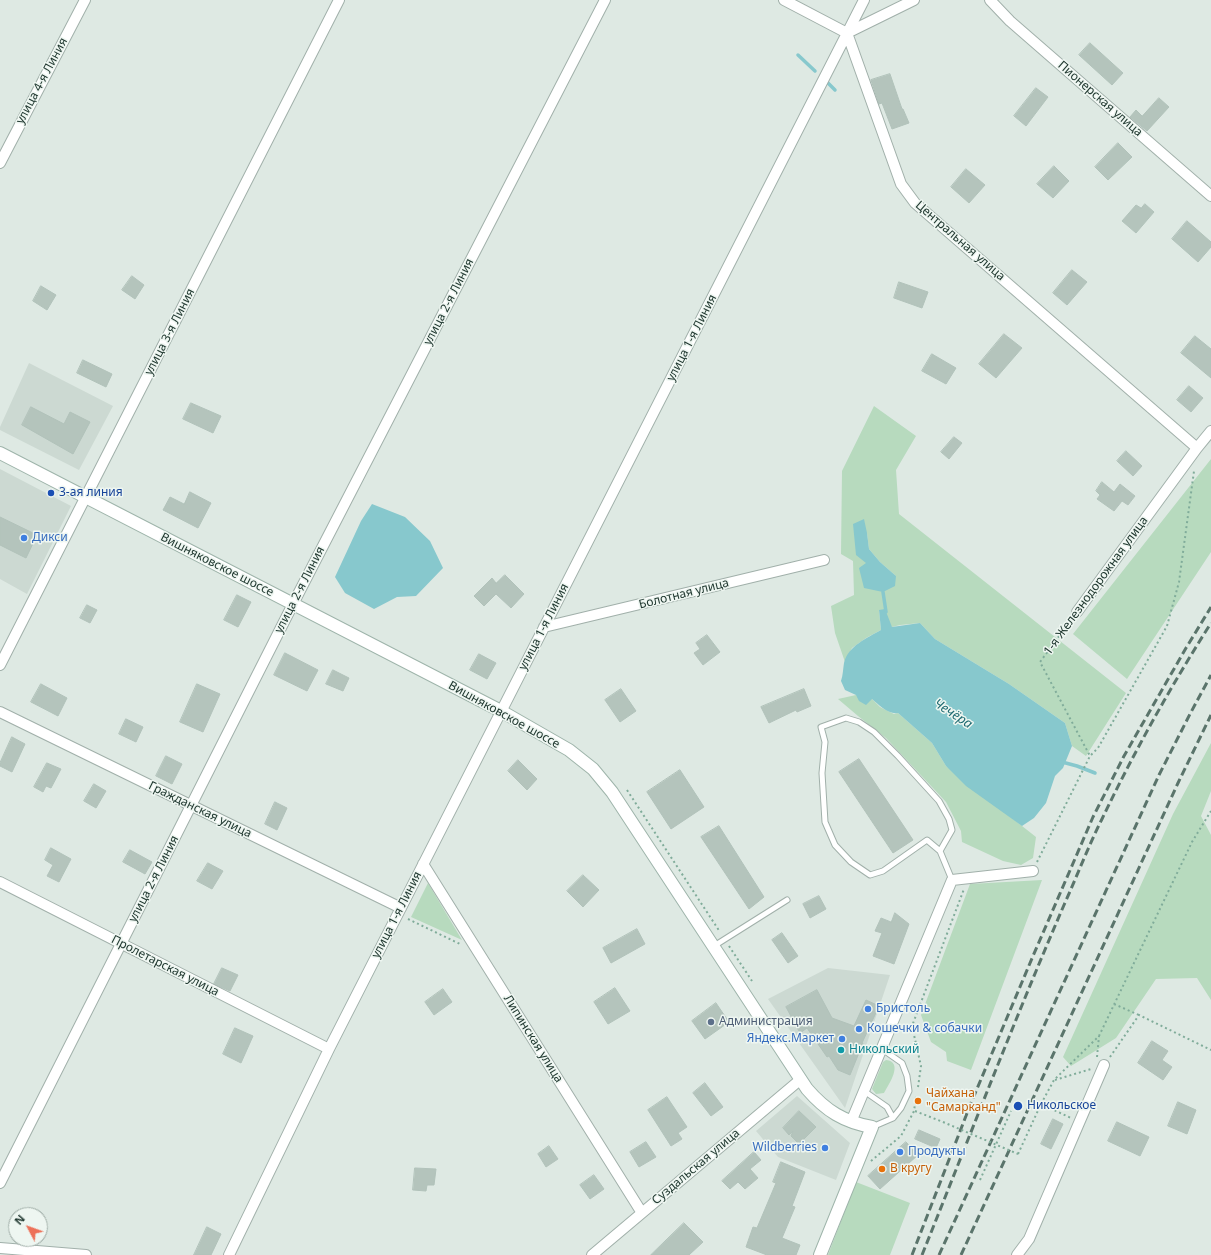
<!DOCTYPE html>
<meta charset="utf-8">
<style>
body{margin:0}
#map{position:relative;width:1211px;height:1255px;overflow:hidden;background:#dee9e3;font-family:"Noto Sans",sans-serif}
canvas{display:block}
.north{position:absolute;left:8px;top:1207px;width:40px;height:40px;box-sizing:border-box;background:#eef6f1;border:1px solid #9caaa4;border-radius:50%;rotate:311deg;font-size:11px;font-weight:700;line-height:16px;text-align:center;color:#203830}
.north::after{content:'';display:block;margin:auto;width:14px;height:18px;background:#ed7159;clip-path:polygon(50% 0,100% 100%,50% 72%,0 100%)}
</style>
<div id="map">
<canvas width="1211" height="1255"></canvas>
<div class="north">N</div>
</div>
<script>
const context = document.querySelector('canvas').getContext('2d');
context.lineJoin = 'round';
function paint(path, color) {
  context.fillStyle = color;
  context.fill(path, 'evenodd');
}
function trace(path, color, width, dash) {
  context.strokeStyle = color;
  context.lineWidth = width;
  context.lineCap = dash ? 'butt' : 'round';
  context.setLineDash(dash || []);
  context.stroke(path);
}
function label(font, color, halo, rows, align = 'center') {
  context.font = font + ' "Noto Sans",sans-serif';
  context.lineWidth = 3;
  context.setLineDash([]);
  context.textBaseline = 'middle';
  context.strokeStyle = halo;
  context.fillStyle = color;
  for (const [text, x, y, turn = 0] of rows) {
    context.save();
    context.translate(x, y);
    context.rotate((+turn || 0) * Math.PI / 180);
    context.textAlign = isNaN(turn) ? turn : align;
    if (halo) context.strokeText(text, 0, 0);
    context.fillText(text, 0, 0);
    context.restore();
  }
}
const built = new Path2D(`
 M29 363 113 406 79 470 0 430V427Z
 M0 469 71 506 27 594 0 579Z
 M828 968 890 975 845 1108 768 999Z
 M797 1096 850 1143 836 1180 778 1157 756 1131Z`);
const green = new Path2D(`
 M874 406 916 436 896 470 899 514 1126 693 1086 756 1072 746 1065 723 1009 684 935 639 920 623 900 625 892 627 879 610 881 630 866 638 852 648 845 662 835 633 831 606 854 595 853 561 841 554 842 471ZM867 533 869 549 880 562 896 576 866 563Z
 M1211 459V552L1127 679 1073 634Z
 M856 695 872 699 880 707 894 714 898 713 932 743 946 766 1036 837 1033 858 1021 865 1003 861 962 842 961 831 946 802 886 738 858 716 838 699Z
 M1211 743V791L1201 816 1211 835V1000L1197 978 1156 979 1116 1038 1071 1066 1063 1057 1173 814Z
 M1042 880 971 1070 947 1061 946 1052 931 1042 921 1015 970 884Z
 M428 883 462 940 411 917Z
 M886 1060C904 1062 889 1084 884 1093L876 1094 872 1089 883 1062Z
 M856 1182 910 1203 890 1255H828Z`);
const water = new Path2D(`
 M372 504 405 517 430 541 443 568 416 596 397 597 374 609 345 593 335 577 361 521Z
 M864 519 867 533 869 549 880 562 896 576 895 586 883 592 864 588 859 568 866 563 856 555 853 524Z
 M885 609 892 627 920 623 935 639 1009 684 1065 723 1072 746 1063 768 1055 776 1046 803 1034 818 1022 826 966 786 946 766 932 743 898 713C889 715 879 705 872 699L866 705 859 701 856 695 845 690 841 681C843 675 843 669 844 663 848 646 867 638 881 630L879 610Z`);
const stream = new Path2D(`
 M798 55 815 71
 M825 80 835 90
 M883 592 886 612
 M1062 762 1077 766 1095 773`);
const building = new Path2D(`
 M1090 43 1123 73 1112 85 1079 55Z
 M890 74 902 109H903L909 123 892 129 882 103 879 104 871 80Z
 M1036 88 1048 97 1026 126 1014 116Z
 M1159 98 1169 107 1147 131 1130 117 1136 110 1142 116Z
 M1118 143 1132 157 1108 180 1095 167Z
 M1054 166 1069 181 1053 198 1037 184Z
 M966 169 985 185 969 203 951 187Z
 M1145 204 1154 212 1136 233 1122 221 1136 205 1141 208Z
 M1187 221 1211 242V247L1198 262 1172 239Z
 M1072 270 1087 282 1067 305 1053 293Z
 M132 276 144 285 135 299 122 290Z
 M899 282 928 292 922 308 894 298Z
 M41 286 56 295 47 310 33 301Z
 M1004 334 1022 348 996 378 979 364Z
 M1195 336 1211 349V378L1181 353Z
 M932 354 956 368 946 384 922 371Z
 M83 360 112 374 106 387 77 373Z
 M1189 386 1203 398 1191 412 1177 400Z
 M191 403 221 416 213 433 183 419Z
 M31 407 64 424 70 412 90 422 73 454 22 425Z
 M954 437 962 443 949 459 941 452Z
 M1126 451 1142 466 1133 476 1117 461Z
 M1102 482 1114 492 1120 484 1135 496 1128 505 1122 501 1114 511 1097 499 1100 495 1096 491Z
 M190 492 211 503 198 528 163 510 170 497 184 504Z
 M0 517 37 535 26 558 0 545Z
 M505 575 524 594 511 608 496 594 484 606 474 596 492 578 496 583Z
 M237 595 251 602 238 627 224 620Z
 M87 605 97 610 90 623 80 618Z
 M707 635 720 652 703 665 694 653 700 649 696 643Z
 M285 653 318 670 307 691 274 675Z
 M479 654 496 663 487 679 470 670Z
 M333 670 349 678 343 691 326 684Z
 M41 684 67 698 58 716 31 702Z
 M197 684 220 694 203 732 180 722Z
 M621 689 636 711 620 722 605 700Z
 M804 689 811 706 797 712 796 710 769 723 761 707Z
 M126 719 143 727 136 742 119 734Z
 M12 737 25 744 12 772 0 766V763Z
 M166 756 182 764 172 784 156 776Z
 M859 759 913 840 893 853 839 772Z
 M518 760 537 779 527 790 508 771Z
 M47 763 61 769 51 788 46 786 43 792 34 787Z
 M680 770 704 807 671 829 647 792Z
 M94 784 106 791 96 808 84 801Z
 M275 802 287 808 277 830 265 824Z
 M719 826 764 897 749 909 701 837Z
 M51 848 71 859 59 882 47 876 53 865 45 860Z
 M130 850 152 862 145 874 123 862Z
 M208 863 223 871 212 889 197 881Z
 M583 875 599 890 583 907 567 891Z
 M819 896 826 909 810 918 803 904Z
 M895 913 909 924 894 964 873 956 882 933 875 931 881 918 891 922Z
 M637 929 645 944 611 963 603 948Z
 M782 933 798 956 788 963 772 940Z
 M222 968 238 975 230 991 214 984Z
 M615 988 630 1011 608 1024 594 1002Z
 M443 989 452 1002 434 1015 425 1002Z
 M817 990 832 1018 854 1026 866 1000 879 1006 862 1043H863L850 1075 838 1070 829 1056 827 1057 807 1028 800 1033 786 1007Z
 M716 1003 729 1022 705 1039 692 1021Z
 M235 1028 253 1036 241 1063 223 1054Z
 M1152 1041 1168 1051 1162 1060 1172 1067 1163 1080 1138 1063Z
 M705 1083 723 1107 711 1116 693 1093Z
 M667 1097 687 1127 678 1133 682 1139 671 1146 648 1110Z
 M1178 1102 1196 1110 1187 1134 1168 1126Z
 M799 1111 816 1127 799 1144 791 1136 793 1131 789 1135 783 1128Z
 M1053 1119 1063 1124 1051 1149 1041 1144Z
 M1117 1122 1149 1137 1140 1156 1108 1141Z
 M919 1130 940 1139 936 1148 915 1139Z
 M646 1142 656 1157 639 1167 630 1152Z
 M906 1142 918 1155 880 1189 868 1176Z
 M549 1146 558 1159 546 1167 538 1154Z
 M754 1152 761 1160 750 1169 758 1178 745 1189 738 1182 730 1189 722 1181Z
 M781 1162 805 1172 792 1206 795 1207 782 1238 800 1245 796 1255H767L746 1247 753 1227 757 1228 776 1183 773 1182Z
 M415 1168 436 1169 434 1185H427L426 1191 413 1190Z
 M594 1175 604 1189 590 1199 580 1185Z
 M684 1223 703 1242 689 1255H651Z
 M207 1227 221 1234 211 1255H194Z`);
const path = new Path2D(`
 M1071 620 1040 662 1090 756
 M627 790 720 932
 M1037 862 1090 756 1098 748 1167 626 1179 582 1194 471
 M408 919 460 944
 M729 946 752 981
 M1114 1004 1139 1015
 M1097 1057 1099 1036
 M1110 1057 1139 1015 1211 1050
 M1055 1080 1091 1069
 M918 1087 921 1066 912 1026 964 889
 M1041 1104 1071 1118
 M915 1111 943 1122
 M1018 1154 1041 1104 1054 1080 1099 1036 1192 842 1211 811
 M871 1161 901 1136 914 1111 916 1097
 M980 1180 1011 1111`);
const lane = new Path2D(`
 M940 851 952 830 949 819 939 801 898 756 874 732 859 722 846 718 821 727 825 742 822 773 825 822 835 845 851 862 870 875 883 871 927 840 940 851 952 880
 M714 946 787 900
 M864 1091 887 1107 893 1118
 M872 1127 893 1118 901 1108 909 1091 907 1076 902 1063 882 1049`);
const street = new Path2D(`
 M784 0 847 33 901 184 915 203 1197 448
 M990 0 1010 21 1211 196
 M847 33 914 0
 M0 163 85 0
 M1077 612 1197 448 1211 431
 M544 627 824 560
 M0 665 339 0
 M0 712 401 908
 M423 864 642 1213
 M0 882 329 1049
 M851 1122 952 880 1033 871
 M0 1183 293 604 605 0
 M0 1248 86 1255
 M229 1255 329 1049 864 0
 M592 1255 801 1079
 M1017 1255 1029 1239 1104 1065`);
const secondary = new Path2D(`
 M0 453 501 711 569 750 593 769 612 792 807 1089C826 1111 844 1122 872 1127L820 1255`);
const rail = new Path2D(`
 M912 1255 971 1103 1033 956 1093 817 1124 756 1186 648 1211 607
 M922 1255C969 1138 1014 1021 1064 905 1077 876 1088 847 1102 819 1134 752 1171 686 1211 623
 M939 1255 1159 775 1190 714 1211 675
 M961 1255 1178 783 1211 715`);
const pathBridge = new Path2D(`
 M943 1122 1018 1154`);
const markers = [
 [51,493,4,"#1a4fb4"],
 [24,538,4,"#3f7fe0"],
 [868,1009,4,"#3f7fe0"],
 [711,1022,4,"#5c6f8a"],
 [859,1029,4,"#3f7fe0"],
 [842,1039,4,"#3f7fe0"],
 [841,1050,4,"#0f9aa8"],
 [918,1101,4,"#e8710a"],
 [1018,1106,5,"#1a4fb4"],
 [825,1148,4,"#3f7fe0"],
 [900,1152,4,"#3f7fe0"],
 [882,1169,4,"#e8710a"]
];
const streetNames = [
 ["улица 4-я Линия",42,81,-62],
 ["Пионерская улица",1100,99,41],
 ["Центральная улица",960,241,41],
 ["улица 2-я Линия",449,302,-63],
 ["улица 3-я Линия",170,332,-63],
 ["улица 1-я Линия",692,338,-63],
 ["Вишняковское шоссе",217,565,27],
 ["1-я Железнодорожная улица",1096,586,-54],
 ["улица 2-я Линия",300,590,-63],
 ["Болотная улица",684,594,-14],
 ["улица 1-я Линия",544,627,-63],
 ["Вишняковское шоссе",504,715,29],
 ["Гражданская улица",200,810,26],
 ["улица 2-я Линия",154,879,-63],
 ["улица 1-я Линия",397,915,-63],
 ["Пролетарская улица",165,966,27],
 ["Липинская улица",533,1039,58],
 ["Суздальская улица",696,1167,-40]
];
const transitNames = [
 ["3-ая линия",59,493],
 ["Никольское",1027,1106]
];
const shopNames = [
 ["Дикси",32,538],
 ["Бристоль",876,1009],
 ["Кошечки & собачки",867,1029],
 ["Яндекс.Маркет",834,1039,"right"],
 ["Wildberries",817,1148,"right"],
 ["Продукты",908,1152]
];
const serviceNames = [
 ["Администрация",719,1022]
];
const cultureNames = [
 ["Никольский",849,1050]
];
const foodNames = [
 ["Чайхана",926,1094],
 ["\"Самарканд\"",926,1108],
 ["В кругу",890,1169]
];
const waterNames = [
 ["Чечёра",953,714,33]
];
paint(built, '#ccd9d2');
paint(green, '#b7dabe');
paint(water, '#87c8cd');
trace(stream, '#87c8cd', 3.5);
paint(building, '#b4c4bc');
trace(building, '#b1c2ba', 1);
trace(lane, '#a1b0aa', 7);
trace(street, '#a1b0aa', 12);
trace(secondary, '#9eb4aa', 14);
trace(path, '#80ac9a', 2, [2, 3]);
trace(lane, '#fff', 5);
trace(street, '#fff', 10);
trace(secondary, '#fff', 12);
trace(rail, '#5a746b', 3, [8, 4]);
trace(pathBridge, '#80ac9a', 2, [2, 3]);
for (const [x, y, r, color] of markers) {
  const dot = new Path2D();
  dot.arc(x, y, r, 0, 2 * Math.PI);
  context.fillStyle = color;
  context.fill(dot);
  trace(dot, '#eef6f1', 1.5);
}
label('12px', '#203830', '#eef6f1', streetNames);
label('12px', '#164399', '#eef6f1', transitNames, 'left');
label('12px', '#366cbe', '#eef6f1', shopNames, 'left');
label('12px', '#4e5e75', '#eef6f1', serviceNames, 'left');
label('12px', '#0d838f', '#eef6f1', cultureNames, 'left');
label('12px', '#c56008', '#eef6f1', foodNames, 'left');
label('italic 13px', '#1d6a71', '#eef6f1', waterNames);
</script>
